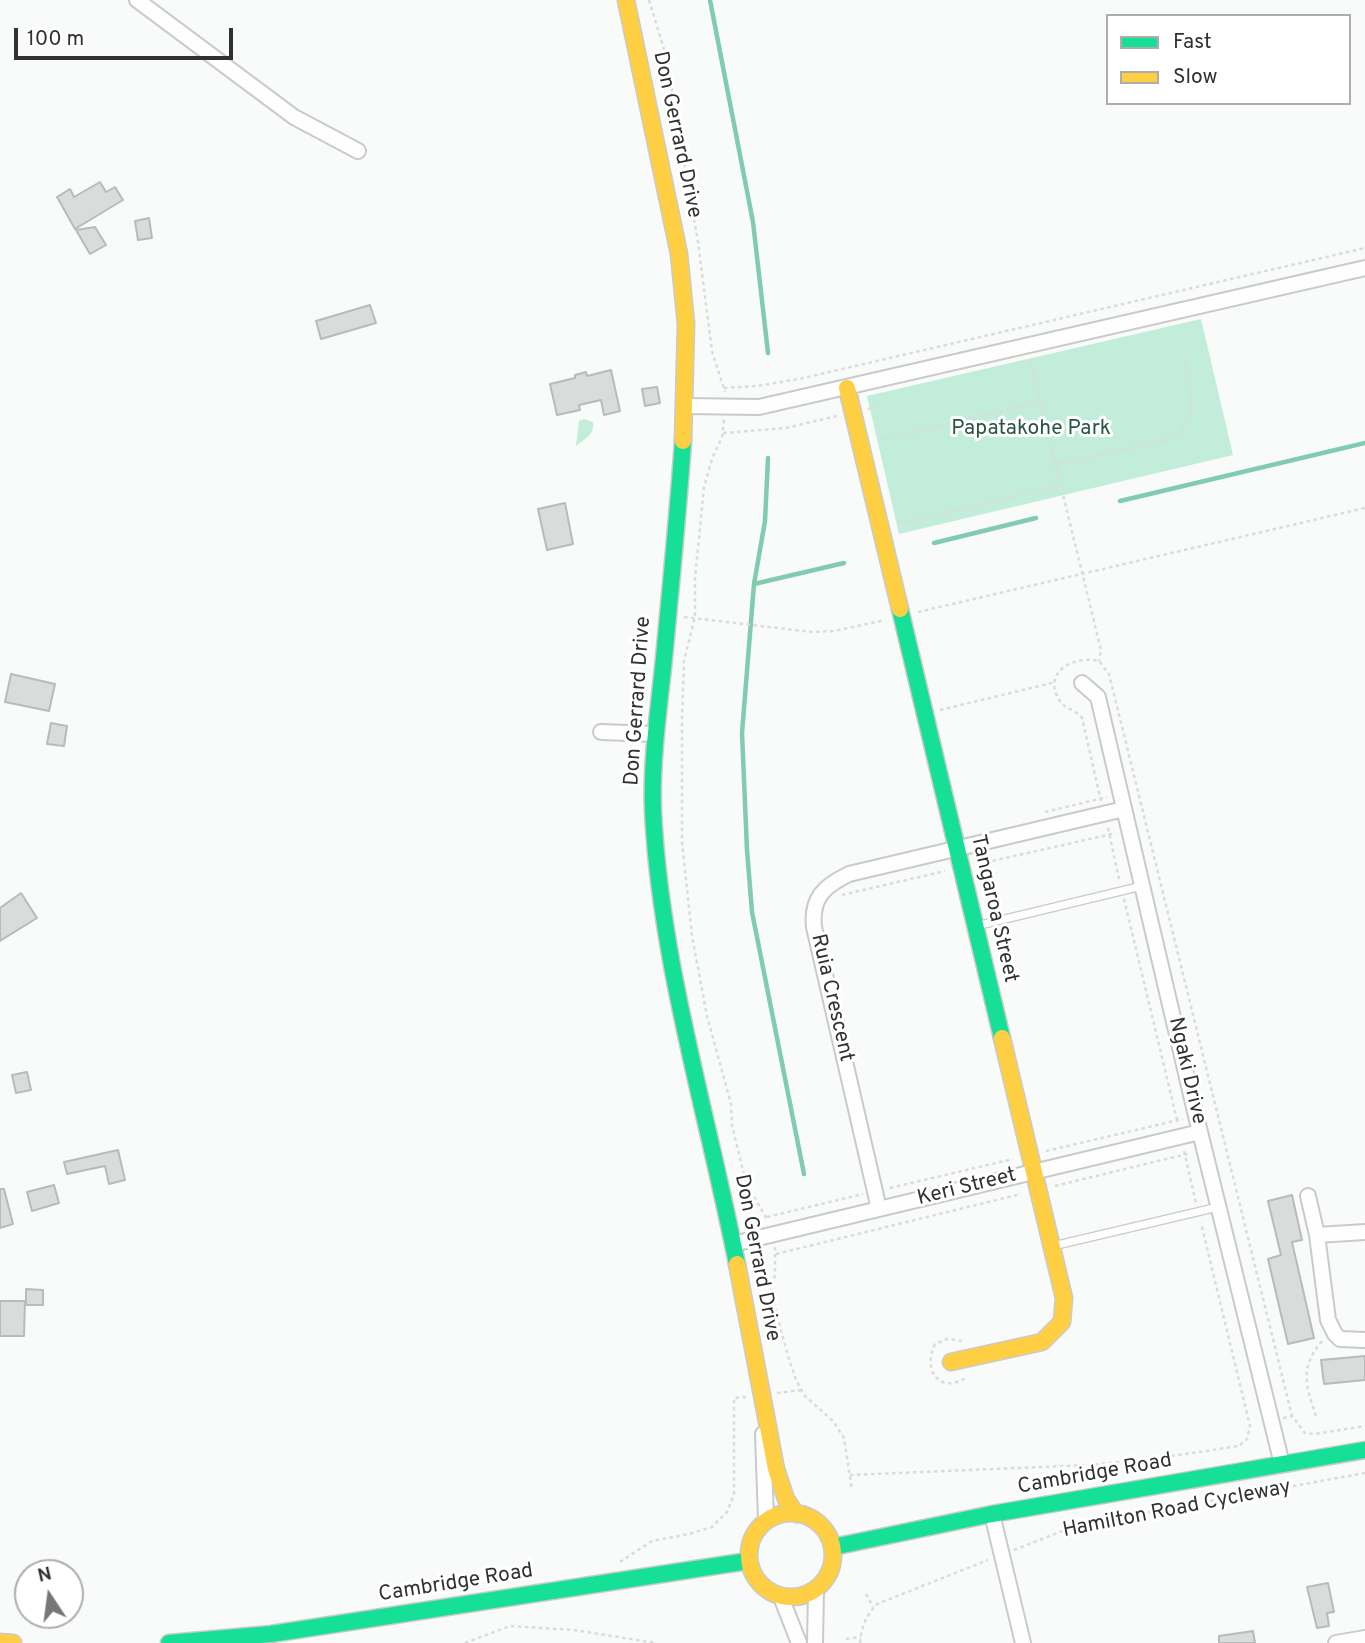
<!DOCTYPE html>
<style>
body{margin:0}
#map{position:relative;width:1365px;height:1643px;overflow:hidden;background:#f9fbfa;font-family:Overpass,sans-serif}
canvas{display:block}
.legend{position:absolute;left:1106px;top:14px;width:245px;height:91px;box-sizing:border-box;background:#fff;border:2px solid #acadac;margin:0;padding:9px 12px;list-style:none;font-size:21px;color:#303130}
.legend li{display:flex;align-items:center;gap:14px;height:35px}
.legend b{width:35px;border:2px solid #acadac}
.north{position:absolute;left:14px;top:1559px;width:70px;height:70px;box-sizing:border-box;background:#fff;border:2px solid #acadac;border-radius:50%;rotate:347deg;font-size:19px;font-weight:700;line-height:28px;text-align:center;color:#303130}
.north::after{content:'';display:block;margin:auto;width:24px;height:32px;background:#767877;clip-path:polygon(50% 0,100% 100%,50% 72%,0 100%)}
.scale{position:absolute;left:14px;top:28px;width:219px;height:32px;box-sizing:border-box;border:4px solid #303130;border-top:0;padding-left:9px;font-size:21px;line-height:24px;white-space:nowrap;color:#303130;-webkit-text-stroke:5px #fff;paint-order:stroke}
</style>
<div id="map">
<canvas width="1365" height="1643"></canvas>
<ul class="legend">
<li><b style="height:9px;background:#16e098"></b>Fast</li>
<li><b style="height:9px;background:#ffcf43"></b>Slow</li>
</ul>
<div class="north">N</div>
<div class="scale">100 m</div>
</div>
<script>
const context = document.querySelector('canvas').getContext('2d');
context.lineJoin = 'round';
function paint(path, color) {
  context.fillStyle = color;
  context.fill(path, 'evenodd');
}
function trace(path, color, width, dash) {
  context.strokeStyle = color;
  context.lineWidth = width;
  context.lineCap = dash ? 'butt' : 'round';
  context.setLineDash(dash || []);
  context.stroke(path);
}
function label(font, color, halo, rows, align = 'center') {
  context.font = font + ' Overpass,sans-serif';
  context.lineWidth = 6;
  context.setLineDash([]);
  context.textBaseline = 'middle';
  context.strokeStyle = halo;
  context.fillStyle = color;
  for (const [text, x, y, turn = 0] of rows) {
    context.save();
    context.translate(x, y);
    context.rotate((+turn || 0) * Math.PI / 180);
    context.textAlign = isNaN(turn) ? turn : align;
    if (halo) context.strokeText(text, 0, 0);
    context.fillText(text, 0, 0);
    context.restore();
  }
}
const green = new Path2D(`
 M1201 319 1233 455 899 534 867 396Z
 M584 419 593 422C595 434 585 439 576 446L579 421Z`);
const stream = new Path2D(`
 M710 0 753 222 768 353
 M768 458 765 521 754 584 742 733 747 850 752 912 804 1174
 M1120 501 1365 443
 M934 543 1036 518
 M754 584 844 563`);
const building = new Path2D(`
 M100 182 106 192 115 187 123 200 75 229 57 197 70 189 74 197Z
 M149 218 152 238 138 240 135 221Z
 M95 227 106 245 90 254 76 230Z
 M370 305 376 323 321 339 316 321Z
 M611 370 620 411 604 415 601 400 579 405 580 410 557 415 550 384 575 378V375L586 372 587 376Z
 M657 387 660 403 645 406 642 389Z
 M565 503 573 544 547 550 538 509Z
 M11 674 55 684 49 711 5 702Z
 M51 723 67 726 64 746 47 744Z
 M21 893 37 918 0 941V908Z
 M27 1072 31 1090 16 1093 12 1075Z
 M118 1150 125 1180 109 1184 105 1166 67 1174 64 1162Z
 M54 1185 59 1203 32 1211 27 1192Z
 M0 1189H4L13 1224 0 1228Z
 M1292 1195 1302 1240 1292 1242 1314 1338 1288 1344 1268 1259 1281 1255 1268 1201Z
 M26 1289 43 1290V1305H26Z
 M0 1301H25L24 1336H0Z
 M1365 1356V1380L1324 1384 1321 1360Z
 M1328 1583 1334 1612 1327 1613 1329 1626 1317 1628 1307 1587Z
 M1253 1631 1255 1643H1219V1636Z`);
const path = new Path2D(`
 M649 0 666 56 698 242 712 351 725 392
 M1030 360 1101 650 1099 661
 M724 388 757 386 799 379 1365 248
 M868 409 879 406
 M724 420 722 437 712 459 704 487 695 578V617L684 661 682 718V842L692 936 707 1016 731 1104 732 1125 746 1183 768 1221
 M723 433 786 428 837 416
 M884 439 1040 402
 M1055 464 1165 441C1202 426 1191 390 1184 359
 M897 524 1061 486
 M918 612 1365 508
 M684 617 812 632 834 631 885 620
 M940 710 1056 682
 M1101 801 1082 718C1076 710 1065 709 1060 701 1041 673 1073 655 1099 661L1109 674 1292 1416
 M1045 812 1107 797
 M1108 828 1119 879
 M979 864 1116 833
 M842 895 945 871
 M1124 899 1178 1124
 M1046 1151 1183 1119
 M1184 1151 1196 1203
 M1055 1186 1191 1153
 M890 1188 1013 1159
 M767 1217 863 1194
 M775 1247V1274L771 1293 788 1356 796 1380 804 1395 833 1421 844 1438 852 1490
 M776 1254 1021 1194
 M962 1341 947 1339 935 1344C922 1371 940 1395 967 1377
 M777 1393 801 1390
 M1316 1416C1306 1386 1299 1368 1322 1341
 M1283 1418 1292 1416 1305 1433 1315 1434 1365 1426
 M850 1475 1089 1465 1158 1458 1239 1446 1247 1439 1250 1426 1201 1223
 M1014 1550 1070 1528 1090 1523 1365 1473
 M620 1562 652 1541 689 1534 712 1527 727 1512 734 1494V1398L747 1397
 M866 1594 873 1607
 M846 1639 861 1637
 M465 1643 510 1626 574 1630 656 1643
 M860 1643C862 1626 865 1617 877 1604L988 1560`);
const lane = new Path2D(`
 M976 926 1142 886
 M1053 1246 1218 1207`);
const street = new Path2D(`
 M137 0 294 117 358 151
 M685 406 759 407 1365 268
 M1082 683 1098 697 1196 1116 1282 1464
 M601 732 656 734
 M1308 1196 1317 1235 1328 1320 1335 1334 1340 1339 1365 1340
 M879 1209 814 927C811 898 824 886 849 874L1124 809
 M1317 1235 1365 1232
 M733 1244 1200 1132
 M763 1434 766 1520
 M992 1514 1023 1643
 M781 1597 799 1643
 M815 1643 816 1590
 M1336 1643 1365 1638`);
const fast = new Path2D(`
 M683 441C678 513 671 585 664 658 659 708 651 760 653 811 660 961 708 1116 737 1264
 M900 609 1002 1038
 M833 1547 992 1514 1365 1450
 M169 1643 271 1634 748 1561`);
const slow = new Path2D(`
 M626 0 679 254 686 324 683 441
 M847 388 900 609
 M737 1264 776 1469 786 1499 796 1514
 M951 1362 1042 1342 1062 1322 1064 1298 1002 1038
 M749 1555a42 42 0 1 1 84 0a42 42 0 1 1-84 0Z
 M0 1642 13 1643`);
const streetNames = [
 ["Don Gerrard Drive",676,135,78],
 ["Don Gerrard Drive",639,701,-86],
 ["Tangaroa Street",993,909,77],
 ["Ruia Crescent",831,998,77],
 ["Ngaki Drive",1186,1071,77],
 ["Keri Street",967,1188,-14],
 ["Don Gerrard Drive",756,1258,79],
 ["Cambridge Road",1095,1475,-10],
 ["Hamilton Road Cycleway",1177,1510,-11],
 ["Cambridge Road",456,1584,-9]
];
const parkNames = [
 ["Papatakohe Park",1031,430]
];
paint(green, '#c1edda');
trace(stream, '#81cbaf', 4.5);
paint(building, '#dadcdb');
trace(building, '#b9bbba', 2);
trace(lane, '#c9cbca', 10);
trace(street, '#c9cbca', 18);
trace(fast, '#c9cbca', 19);
trace(slow, '#c9cbca', 19);
trace(path, '#dadbdb', 2.5, [3.5, 3.5]);
trace(lane, '#fefefe', 7);
trace(street, '#fefefe', 14);
trace(fast, '#16e098', 16);
trace(slow, '#ffcf43', 16);
label('21px', '#303130', '#fff', streetNames);
label('21px', '#285442', '#fff', parkNames);
</script>
